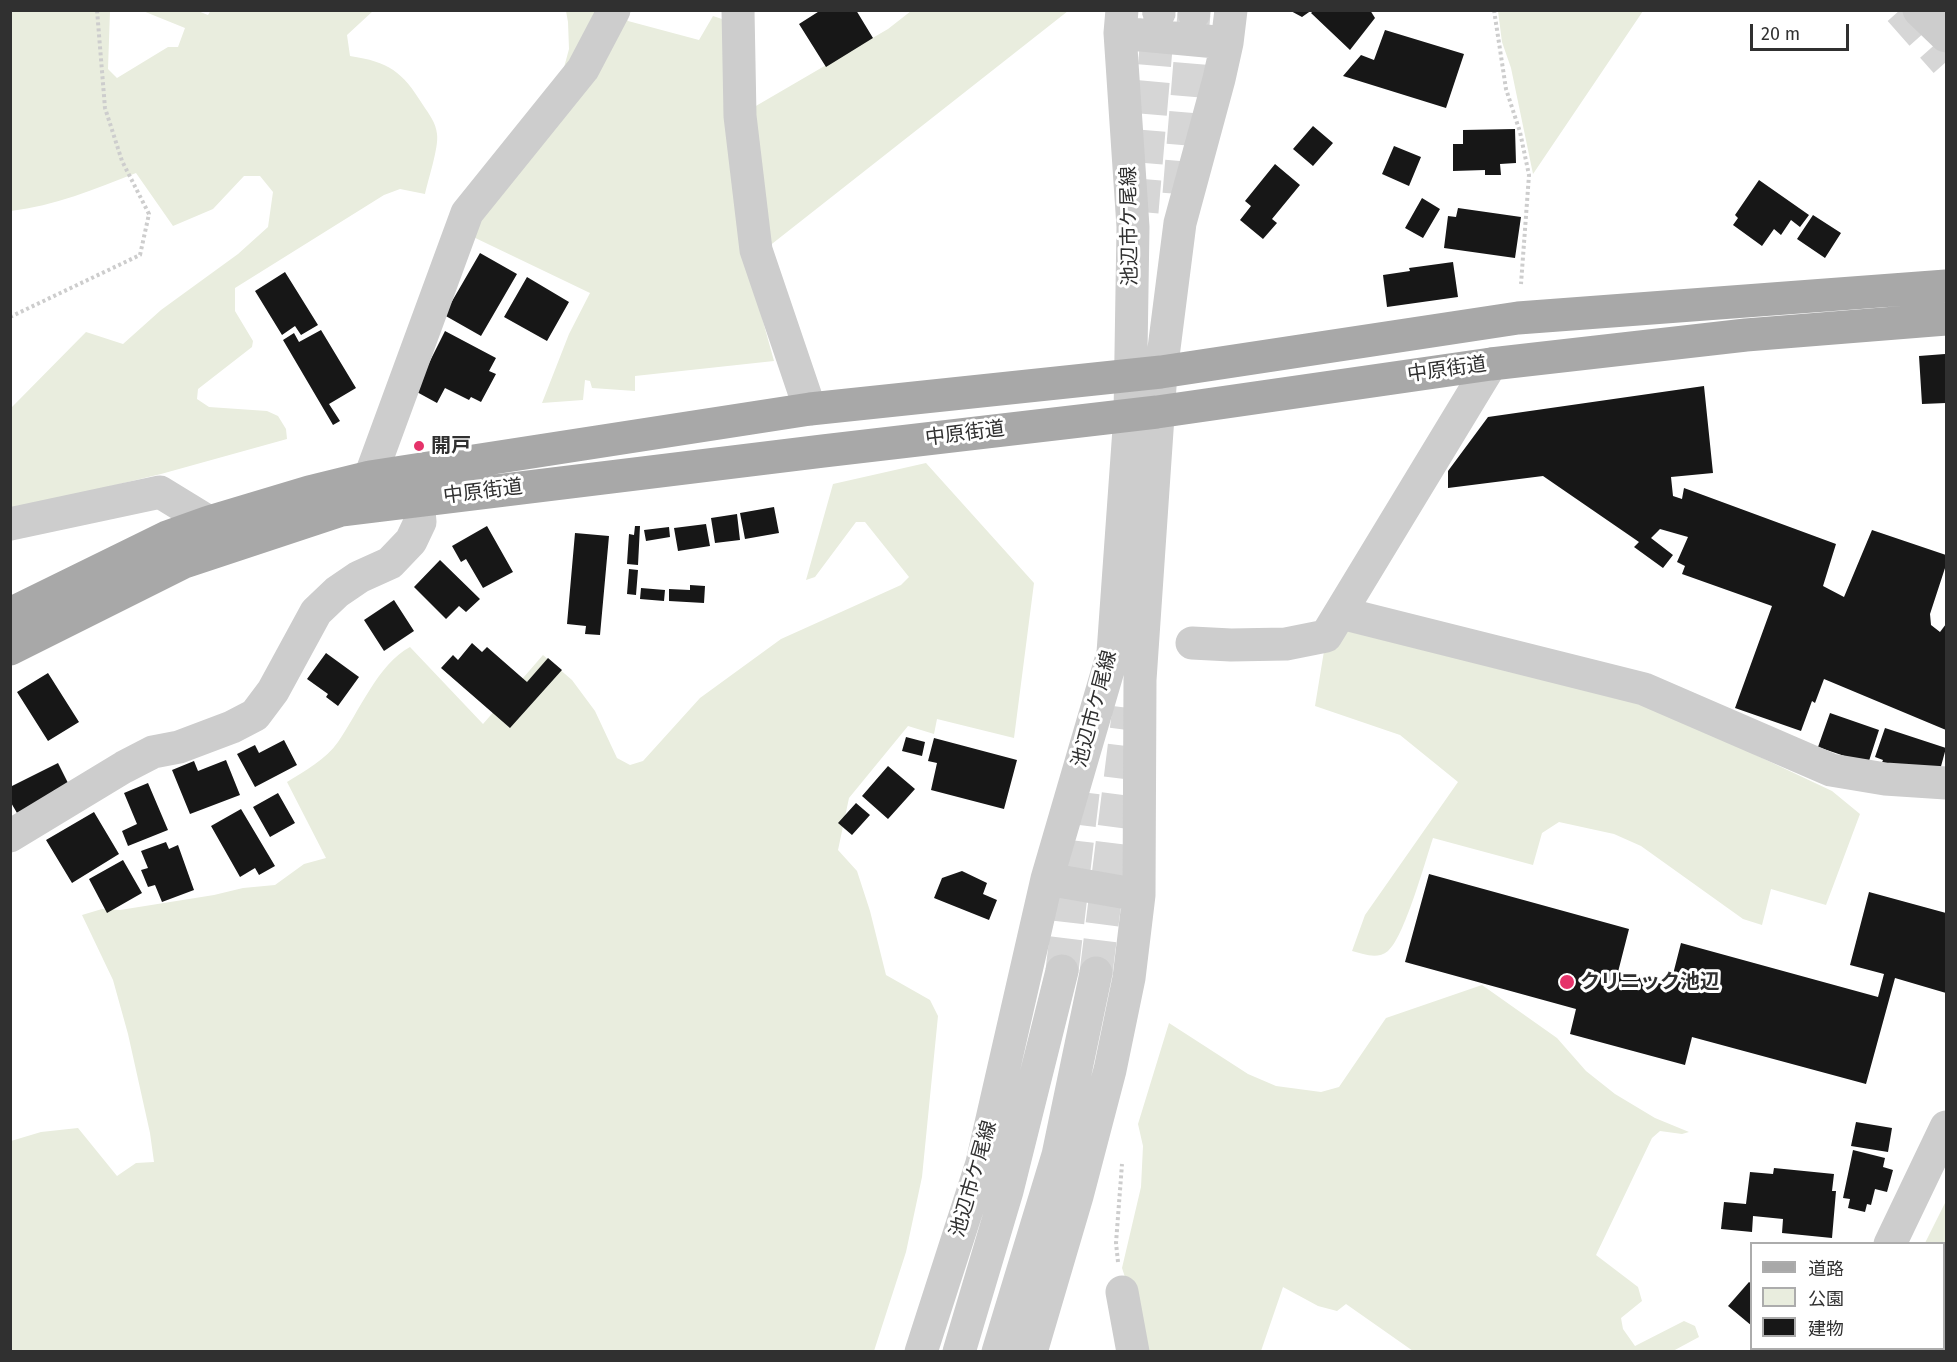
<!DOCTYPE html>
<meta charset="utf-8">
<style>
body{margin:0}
#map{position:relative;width:1957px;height:1362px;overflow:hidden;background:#fff;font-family:"Fira Sans","Noto Sans JP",sans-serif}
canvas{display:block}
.frame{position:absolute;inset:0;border:12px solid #303030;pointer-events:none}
.legend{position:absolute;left:1750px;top:1242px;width:195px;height:108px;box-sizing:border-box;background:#fff;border:2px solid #acacac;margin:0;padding:8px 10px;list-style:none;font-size:18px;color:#303030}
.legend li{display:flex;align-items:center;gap:12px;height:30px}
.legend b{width:30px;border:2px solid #acacac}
.scale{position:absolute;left:1750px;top:24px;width:99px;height:27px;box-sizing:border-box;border:3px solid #303030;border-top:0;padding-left:8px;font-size:18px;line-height:21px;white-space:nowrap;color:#303030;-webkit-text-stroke:4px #fff;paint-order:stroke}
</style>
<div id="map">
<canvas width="1957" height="1362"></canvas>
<div class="frame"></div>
<ul class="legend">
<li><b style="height:8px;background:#a8a8a8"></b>道路</li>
<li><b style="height:16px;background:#e9edde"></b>公園</li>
<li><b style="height:16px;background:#171717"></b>建物</li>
</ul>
<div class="scale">20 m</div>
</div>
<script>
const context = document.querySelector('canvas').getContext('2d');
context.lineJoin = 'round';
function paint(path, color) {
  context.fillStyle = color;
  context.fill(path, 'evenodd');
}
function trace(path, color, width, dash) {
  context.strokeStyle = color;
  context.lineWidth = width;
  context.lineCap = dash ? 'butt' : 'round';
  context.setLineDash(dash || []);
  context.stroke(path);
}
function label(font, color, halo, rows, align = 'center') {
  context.font = font + ' "Fira Sans","Noto Sans JP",sans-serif';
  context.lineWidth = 6;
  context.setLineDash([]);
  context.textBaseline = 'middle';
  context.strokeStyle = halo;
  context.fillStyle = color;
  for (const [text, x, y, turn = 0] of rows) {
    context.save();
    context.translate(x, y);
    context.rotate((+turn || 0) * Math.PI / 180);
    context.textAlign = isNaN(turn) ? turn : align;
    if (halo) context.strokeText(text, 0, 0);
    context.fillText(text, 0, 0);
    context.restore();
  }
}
const green = new Path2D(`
 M211 10 373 11 347 35 350 56C389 62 402 71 423 105 429 114 436 123 437 134 439 147 428 180 425 194L400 189 384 195 235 288V311L253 341 252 347 198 389 197 399 209 407 267 411 278 416 286 429 287 439 161 474 11 510 10 406 12 407 86 332 123 344 161 310 238 254 268 227 273 192 260 176H244L213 209 173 226 136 173C95 189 54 206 11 211V11H110L108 69 117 78 168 47H178L185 28 143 11H198L208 15Z
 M566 11H620L628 21 699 40 713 16 734 23 738 231 774 361 635 376V391L592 388 590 381 585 380 583 400 542 403 569 334 590 293 467 234 559 86 569 49 568 22Z
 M911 11H1068L768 247 749 110 888 29Z
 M1498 11H1643L1533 174 1511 68 1502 42Z
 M926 463 1034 583 1014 738 937 719 934 734 908 726 849 798 838 850 857 871 870 911 886 975 930 1000 938 1016 922 1177 906 1252 874 1351 11 1352V1141L41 1132 78 1128 117 1176 136 1163 154 1162 150 1133 128 1034 113 980 82 915 102 909 120 910 214 895 243 888 275 885 304 864 326 858 287 782C305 771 326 759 338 742 359 712 378 664 410 647L483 724 543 655 572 680 595 711 617 758 630 765 643 761 700 698 781 639 901 585 909 577 865 522H856L815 577 806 580 833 484Z
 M1356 605 1655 681 1743 749 1832 791 1860 814 1826 905 1771 889 1762 925 1743 919 1641 846 1614 834 1559 822 1542 833 1533 865 1433 838C1425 862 1404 938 1388 951 1377 960 1364 954 1352 951L1365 915 1458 782 1400 735 1315 706 1325 645Z
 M1482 985 1557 1038 1586 1071 1615 1094 1655 1118 1689 1132 1682 1134 1660 1131 1652 1138 1596 1255 1638 1287 1642 1301 1621 1318 1623 1329 1635 1346 1684 1321 1695 1326 1699 1337 1673 1351H1413L1346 1304 1337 1311 1318 1306 1283 1287 1261 1351H1142V1329L1122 1268 1141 1187 1143 1146 1138 1124 1169 1023 1248 1074 1276 1086 1321 1092 1339 1087 1386 1018Z
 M1946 1201V1351H1926L1925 1349 1944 1348V1244L1925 1243Z`);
const building = new Path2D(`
 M821 10H856L873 38 826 67 799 24Z
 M1289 10H1312L1302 17Z
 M1314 10H1370L1375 18 1350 50 1311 13Z
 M1385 30 1464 54 1446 108 1343 76 1361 55 1374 60Z
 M1313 126 1333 143 1313 166 1293 149Z
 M1515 129 1516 163 1500 164 1501 175H1485V170L1453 171V144H1463V130Z
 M1394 146 1421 157 1409 186 1382 174Z
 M1275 164 1300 185 1272 219 1277 223 1263 239 1240 220 1251 206 1245 201Z
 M1759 180 1809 215 1800 227 1791 220 1781 235 1774 229 1762 246 1733 225 1738 218 1735 215Z
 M1422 198 1440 209 1423 238 1405 228Z
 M1458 208 1521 217 1515 258 1444 248 1448 216 1456 217Z
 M1813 215 1841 233 1825 258 1797 239Z
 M480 253 517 274 481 336 444 315Z
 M1453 262 1458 297 1387 307 1383 275 1410 271 1409 268Z
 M285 272 318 325 301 335 295 326 282 335 255 291Z
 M527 277 569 302 547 341 504 317Z
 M321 330 356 388 329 404 340 421 333 425 283 340 294 333 299 342Z
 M445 331 496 358 489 371 496 374 481 402 471 397 469 400 445 388 437 403 415 391Z
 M1945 354 1946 403 1922 404 1919 356Z
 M1704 386 1713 473 1671 477 1673 496 1682 499 1684 488 1836 544 1823 586 1844 597 1872 530 1946 555V565L1930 614 1931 625 1940 632 1946 624V730L1824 679 1815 703 1812 701 1801 731 1735 708 1772 606 1682 574 1685 566 1677 562 1688 537 1660 529 1651 538 1673 555 1663 568 1634 547 1639 542 1543 476 1448 488V471L1488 417Z
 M774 507 779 533 745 539 740 513Z
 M737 514 740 540 715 543 711 518Z
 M706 524 710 546 678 551 674 528Z
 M487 526 513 572 483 588 466 559 461 562 452 546Z
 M635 526H640L638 565 627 564 629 534 634 535Z
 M669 527 670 537 646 541 644 530Z
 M575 533 609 536 600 635 585 634 586 626 567 624Z
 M440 560 480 599 466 612 459 606 446 619 414 587Z
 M629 569 638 570 636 595 627 594Z
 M690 585 705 586 704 603 669 601V589L690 590Z
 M641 588 665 590 664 601 640 599Z
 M394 600 414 631 384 651 364 620Z
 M472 643 482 652 487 647 527 682 548 658 562 670 510 728 441 668 453 655 458 660Z
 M326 653 359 677 338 706 326 697 328 694 307 679Z
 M48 673 79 722 48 741 17 692Z
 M1830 713 1879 730 1868 764 1818 747Z
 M1885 728 1946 748 1940 770 1881 765 1883 760 1875 757Z
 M906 737 925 742 922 756 902 751Z
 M934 738 1017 760 1004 809 931 790 937 763 928 761Z
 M284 740 297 765 255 787 237 754 255 745 259 753Z
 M226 760 240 795 190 814 172 770 194 761 198 771Z
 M58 763 70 787 17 813 10 801V787Z
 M888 766 915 789 888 819 862 796Z
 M148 783 168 830 128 846 122 831 137 824 124 793Z
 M278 793 295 823 270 837 253 807Z
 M856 803 870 815 852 835 838 823Z
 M241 809 275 866 259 875 255 868 240 877 211 826Z
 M94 812 119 854 72 883 46 840Z
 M166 842 169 849 178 845 194 890 162 902 155 885 148 887 141 870 148 868 141 851Z
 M123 860 142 893 107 913 89 879Z
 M962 871 987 883 983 894 997 900 989 920 934 898 942 878Z
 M1429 874 1629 929 1618 972 1670 986 1681 943 1878 997 1884 974 1850 965 1869 892 1946 913V993L1895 978 1866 1084 1692 1037 1685 1065 1570 1034 1576 1009 1405 962Z
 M1856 1122 1892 1128 1888 1152 1851 1146Z
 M1853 1150 1885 1158 1883 1167 1893 1170 1887 1192 1875 1189 1871 1205 1867 1204 1865 1212 1848 1208 1850 1199 1843 1198Z
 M1774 1168 1834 1174 1832 1191H1836L1832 1238 1782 1233 1783 1219 1753 1216 1752 1232 1721 1229 1724 1202 1746 1204 1750 1172 1773 1174Z
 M1749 1282 1752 1284V1326L1728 1306Z`);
const minorTunnel = new Path2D(`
 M1179 194 1194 13
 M1142 212 1159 13
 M1062 971 1084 785
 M1096 973 1129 708`);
const highwayTunnel = new Path2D(`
 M1900 10 1946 62`);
const path = new Path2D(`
 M1494 10 1506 89 1520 132 1529 175 1521 284
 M10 317 140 255 149 214 122 161 105 108 97 10
 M1118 1262 1116 1243 1122 1164
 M1935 1348V1352`);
const minor = new Path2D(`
 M738 10 740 116 756 250 810 409
 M1919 10 1946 36
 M1159 13V10
 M1194 13V10
 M1120 33 1227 43
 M370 477 467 213 583 69 614 10
 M10 524 160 492 209 522
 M1341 613 1644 689 1831 770 1885 779 1946 783
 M1192 643 1231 645 1286 644 1326 636 1491 364
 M10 836 124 767 153 752 179 747 232 727 255 715 273 691 316 612 337 592 359 577 390 563 411 541 420 522 418 500
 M1047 879 1139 895
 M1890 1244 1946 1127
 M1122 1292 1133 1352
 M921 1352 982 1163 1047 879 1113 653 1130 415 1133 227 1120 33 1122 10
 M959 1352 1007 1191 1062 971
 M998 1352 1058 1155 1096 973
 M1031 1352 1077 1196 1110 1070 1129 978 1139 895 1140 680 1161 372 1180 223 1219 79 1227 43 1231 10
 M1837 1352 1838 1348`);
const major = new Path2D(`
 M10 614 167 537 209 522 309 492 370 477 810 409 1161 372 1518 318 1946 286
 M10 649 184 562 341 510 823 451 1157 412 1491 364 1746 335 1946 319`);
const markers = [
 [419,446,6,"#e5336a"],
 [1567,982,8,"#e5336a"]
];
const streetNames = [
 ["池辺市ケ尾線",1130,226,-91],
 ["中原街道",1447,370,-8],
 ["中原街道",965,434,-7],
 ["中原街道",483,492,-7],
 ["池辺市ケ尾線",1095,709,-75],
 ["池辺市ケ尾線",974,1179,-74]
];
const poiNames = [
 ["開戸",431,446],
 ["クリニック池辺",1580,982]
];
paint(green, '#e9edde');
paint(building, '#171717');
trace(minorTunnel, '#d6d6d6', 33, [33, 16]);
trace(highwayTunnel, '#d6d6d6', 33, [33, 16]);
trace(path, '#cdcdcd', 4, [3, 3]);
trace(minor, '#cdcdcd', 33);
trace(major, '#a8a8a8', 33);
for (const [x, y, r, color] of markers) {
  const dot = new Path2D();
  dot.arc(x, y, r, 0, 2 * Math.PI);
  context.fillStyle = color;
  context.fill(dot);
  trace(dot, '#fff', 2);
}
label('20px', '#303030', '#fff', streetNames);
label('bold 20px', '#303030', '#fff', poiNames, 'left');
</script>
